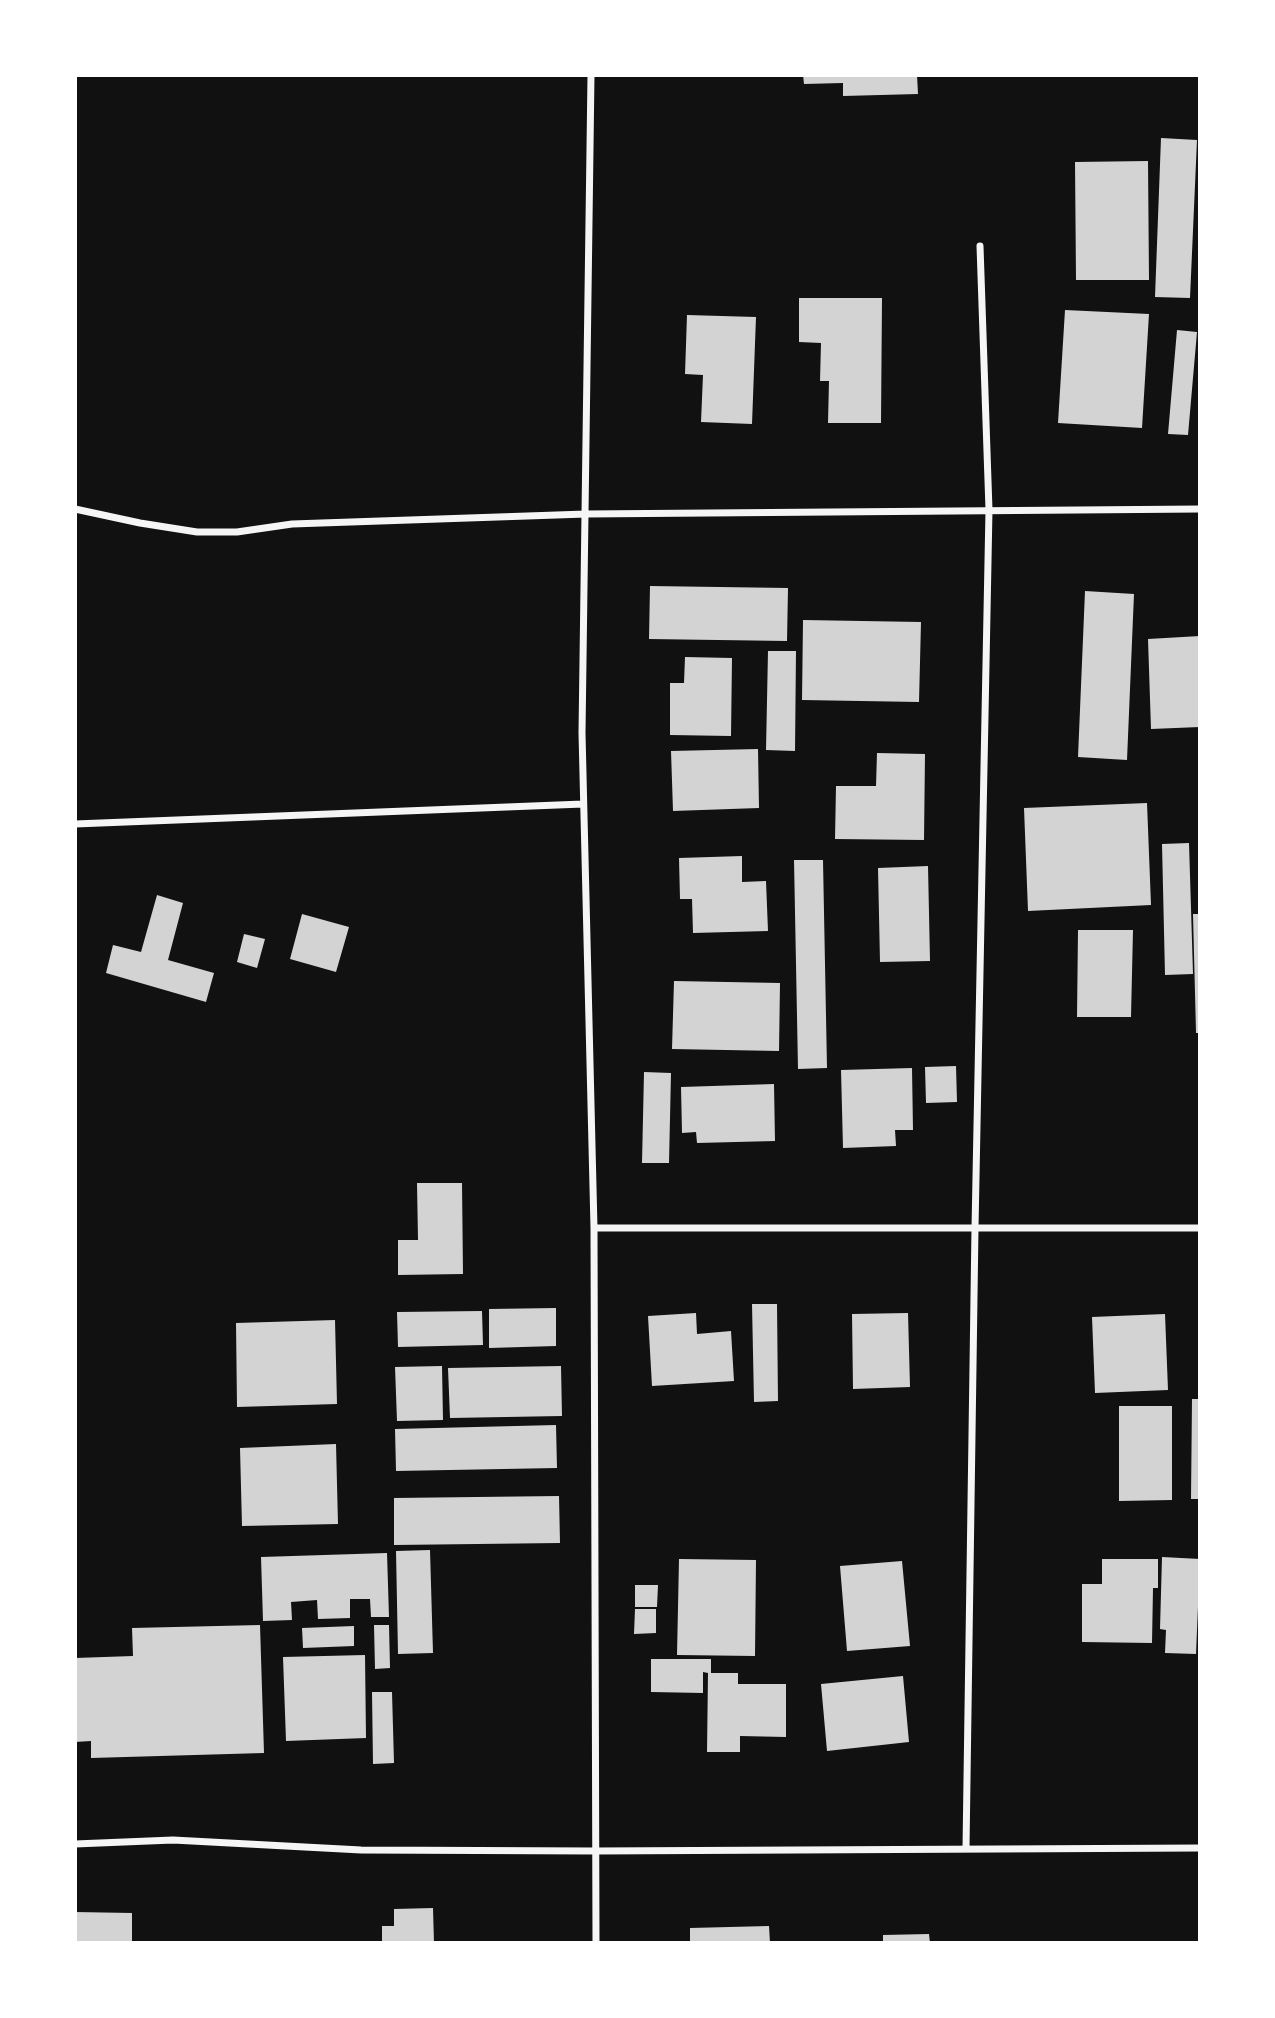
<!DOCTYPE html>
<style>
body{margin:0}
#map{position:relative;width:1275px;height:2018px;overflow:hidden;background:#111;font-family:Commissioner,sans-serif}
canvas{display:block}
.frame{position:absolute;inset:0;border:77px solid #fff;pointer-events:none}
</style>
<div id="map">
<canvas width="1275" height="2018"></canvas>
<div class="frame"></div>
</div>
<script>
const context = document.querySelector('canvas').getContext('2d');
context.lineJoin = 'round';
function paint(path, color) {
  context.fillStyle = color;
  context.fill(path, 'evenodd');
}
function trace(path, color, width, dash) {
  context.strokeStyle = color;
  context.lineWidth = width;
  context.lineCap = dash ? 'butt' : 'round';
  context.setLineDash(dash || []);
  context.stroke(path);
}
const building = new Path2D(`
 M803 75H917L918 94 843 96V83L804 84Z
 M1161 138 1197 140 1190 298 1155 297Z
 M1148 161 1149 280H1076L1075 162Z
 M799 298H882L881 423H828L829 381H820L821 343 799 342Z
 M1065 310 1149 314 1142 428 1058 423Z
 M687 315 756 317 752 424 701 422 703 375 685 374Z
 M1177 330 1197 332 1188 435 1168 434Z
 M650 586 788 588 787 641 649 639Z
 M1085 591 1134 594 1127 760 1078 757Z
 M803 620 921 622 919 702 802 700Z
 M1200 636V727L1151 729 1148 639Z
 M768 651H796L795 751 766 750Z
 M685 657 732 658 731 736 670 735V683H684Z
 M758 749 759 808 673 811 671 751Z
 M877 753 925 754 924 840 835 839 836 786H876Z
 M1147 803 1151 905 1028 911 1024 808Z
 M1189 843 1193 974 1165 975 1162 844Z
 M742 856V882L766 881 768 931 693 933 692 899H680L679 858Z
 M794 860H823L827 1068 798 1069Z
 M928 866 930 961 880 962 878 868Z
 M157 895 183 903 168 960 214 973 206 1002 106 973 113 945 141 952Z
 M302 914 349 927 336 972 290 959Z
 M1193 914H1200V1033H1196Z
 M1078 930H1133L1131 1017H1077Z
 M244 934 265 939 257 968 237 962Z
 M674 981 780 983 779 1051 672 1049Z
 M956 1066 957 1102 926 1103 925 1067Z
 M912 1068 913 1130H895L896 1146 843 1148 841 1070Z
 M644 1072 671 1073 669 1163H642Z
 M774 1084 775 1141 697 1143 696 1132 682 1133 681 1087Z
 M417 1183H462L463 1274 398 1275V1240H418Z
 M752 1304H777L778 1401 754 1402Z
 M556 1308V1346L489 1348V1309Z
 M482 1311 483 1345 398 1347 397 1312Z
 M696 1313 697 1334 731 1331 734 1381 652 1386 648 1316Z
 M908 1313 910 1387 853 1389 852 1314Z
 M1165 1314 1168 1390 1095 1393 1092 1317Z
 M335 1320 337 1404 237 1407 236 1323Z
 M442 1366 443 1420 397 1421 395 1367Z
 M561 1366 562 1416 450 1418 448 1368Z
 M1192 1399H1200V1499H1191Z
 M1119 1406H1172V1500L1119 1501Z
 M556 1425 557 1468 396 1471 395 1429Z
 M336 1444 338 1524 242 1526 240 1448Z
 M559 1496 560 1543 394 1545V1498Z
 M430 1550 433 1653 398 1654 396 1551Z
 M387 1553 389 1617H371L370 1599H350V1618L318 1619 317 1600 291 1602 292 1620 263 1621 261 1557Z
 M1162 1557 1200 1559 1196 1654 1165 1653 1166 1630 1160 1629Z
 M679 1559 756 1560 755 1656 677 1655Z
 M1102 1559H1158V1588H1153L1152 1643 1082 1642V1584H1102Z
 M902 1561 910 1646 847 1651 840 1566Z
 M635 1585H658L657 1607H635Z
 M635 1609H656V1633L634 1634Z
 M260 1625 264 1753 91 1758V1741L75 1742V1658L133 1656 132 1628Z
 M374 1625H389L390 1668 375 1669Z
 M354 1626V1646L303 1648 302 1628Z
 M365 1655 366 1738 286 1741 283 1657Z
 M651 1659H711V1673H738V1684H786V1737L740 1736V1752H707L708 1673 703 1672V1693L651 1692Z
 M903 1676 909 1742 827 1751 821 1684Z
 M372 1692H392L394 1763 373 1764Z
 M433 1908 434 1943H382V1926H394V1909Z
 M75 1912 132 1913V1943H75Z
 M769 1926 770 1943H690V1928Z
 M929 1934 930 1943H883V1935Z`);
const minor = new Path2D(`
 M591 75 582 733 594 1228 596 1943
 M75 509 140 523 197 532H237L292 524 586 514 1200 509
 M75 824 583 804
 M594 1228H1200
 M75 1844 173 1840 361 1850 595 1851 1200 1848
 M966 1848 975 1228 989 510 980 246`);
paint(building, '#d3d3d3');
trace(minor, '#f5f5f5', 7);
</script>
